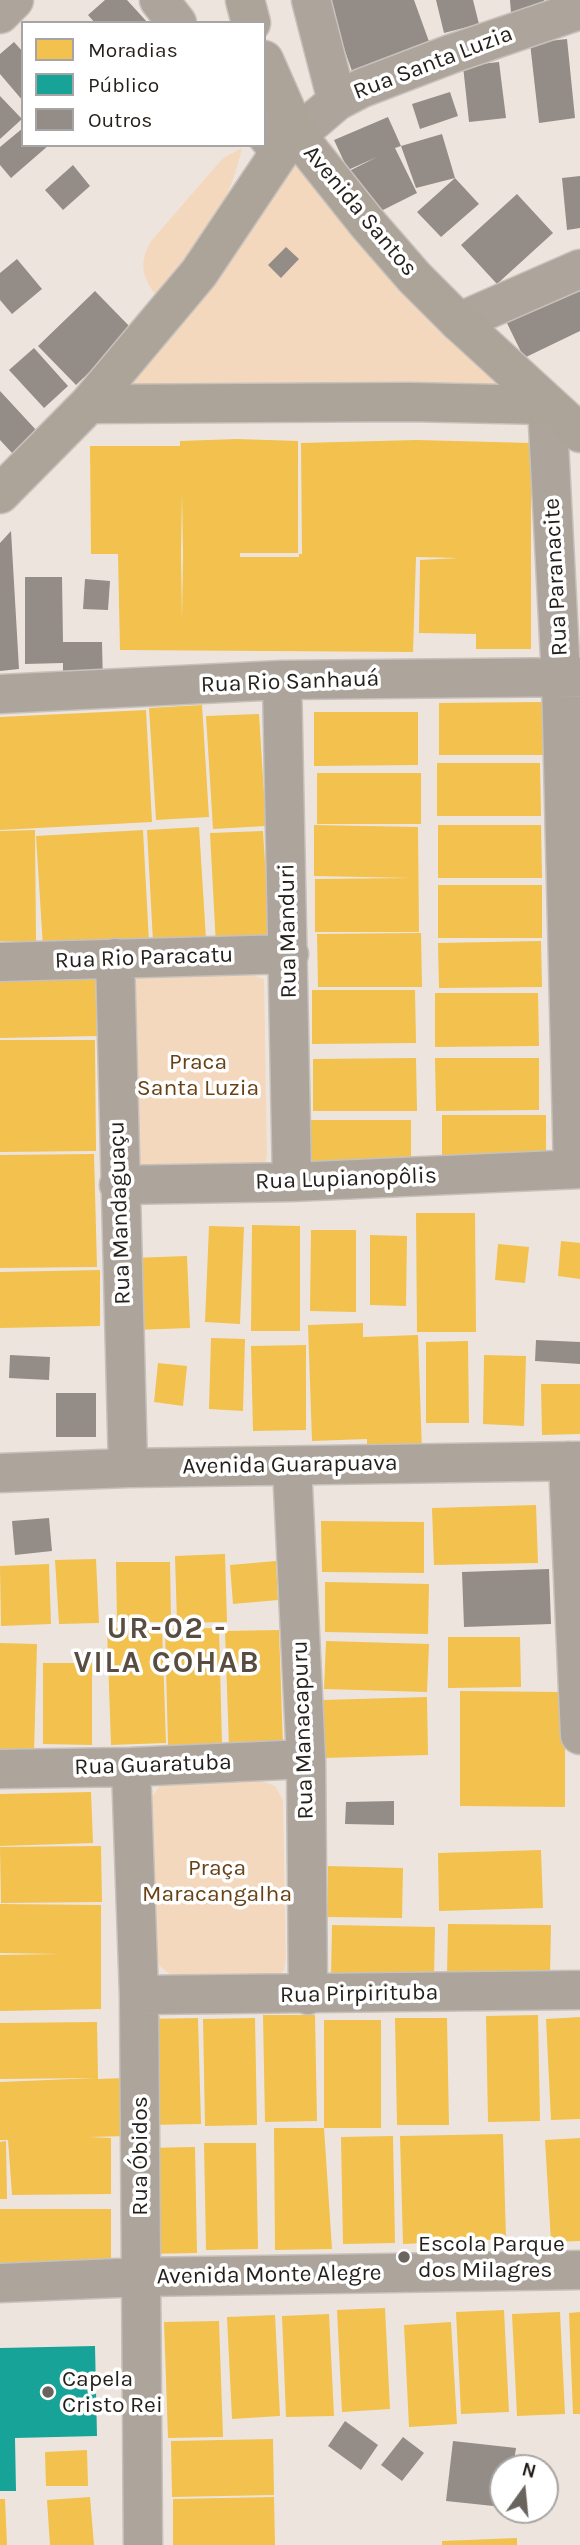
<!DOCTYPE html>
<meta charset="utf-8">
<style>
body{margin:0}
#map{position:relative;width:580px;height:2545px;overflow:hidden;background:#ede5dd;font-family:Karla,sans-serif}
canvas{display:block}
.legend{position:absolute;left:21px;top:21px;width:245px;height:126px;box-sizing:border-box;background:#fff;border:2px solid #a7a5a3;margin:0;padding:9px 12px;list-style:none;font-size:21px;color:#241f1a}
.legend li{display:flex;align-items:center;gap:14px;height:35px}
.legend b{width:35px;border:2px solid #a7a5a3}
.north{position:absolute;left:489px;top:2454px;width:70px;height:70px;box-sizing:border-box;background:#fff;border:2px solid #a7a5a3;border-radius:50%;rotate:15deg;font-size:19px;font-weight:700;line-height:28px;text-align:center;color:#241f1a}
.north::after{content:'';display:block;margin:auto;width:24px;height:32px;background:#6a645e;clip-path:polygon(50% 0,100% 100%,50% 72%,0 100%)}
</style>
<div id="map">
<canvas width="580" height="2545"></canvas>
<ul class="legend">
<li><b style="height:19px;background:#f2c14e"></b>Moradias</li>
<li><b style="height:19px;background:#17a398"></b>Público</li>
<li><b style="height:19px;background:#938c87"></b>Outros</li>
</ul>
<div class="north">N</div>
</div>
<script>
const context = document.querySelector('canvas').getContext('2d');
context.lineJoin = 'round';
function paint(path, color) {
  context.fillStyle = color;
  context.fill(path, 'evenodd');
}
function trace(path, color, width, dash) {
  context.strokeStyle = color;
  context.lineWidth = width;
  context.lineCap = dash ? 'butt' : 'round';
  context.setLineDash(dash || []);
  context.stroke(path);
}
function label(font, color, halo, rows, align = 'center') {
  context.font = font + ' Karla,sans-serif';
  context.lineWidth = 7;
  context.setLineDash([]);
  context.textBaseline = 'middle';
  context.strokeStyle = halo;
  context.fillStyle = color;
  for (const [text, x, y, turn = 0] of rows) {
    context.save();
    context.translate(x, y);
    context.rotate((+turn || 0) * Math.PI / 180);
    context.textAlign = isNaN(turn) ? turn : align;
    if (halo) context.strokeText(text, 0, 0);
    context.fillText(text, 0, 0);
    context.restore();
  }
}
const green = new Path2D(`
 M297 135 557 413 111 392Z
 M242 148C228 210 195 254 163 306 146 281 135 270 151 241L223 158Z
 M250 974 264 979 267 1156 264 1168 139 1172 131 985 140 976Z
 M257 1779 275 1786 283 1800 286 1958 284 1970 277 1977 175 1979 159 1965 150 1950 149 1813 152 1797 161 1784Z`);
const homes = new Path2D(`
 M237 439 298 441V553H240V557H299V554H302L301 443 417 440 531 443V649H476V634L419 633 420 560 459 558 416 557 413 652 120 650 118 554H91L90 446H180V441ZM182 492 183 553 182 622 181 554Z
 M542 702 543 755H439V703Z
 M202 705 209 817 156 820 149 708Z
 M146 710 152 822 0 830V717Z
 M314 712H418V765L314 766Z
 M259 714 266 826 213 829 206 716Z
 M437 763H540L541 816H437Z
 M317 773H421V824H317Z
 M314 825 418 827 419 932H315V879L413 878 314 876Z
 M438 825H541L542 878H438Z
 M199 827 206 939 153 942 147 830Z
 M35 830 36 941H0V831Z
 M143 830 149 942 43 947 36 836Z
 M263 831 270 942 216 946 210 833Z
 M438 885H542V938H438Z
 M421 933 422 987H318L317 934Z
 M541 941 542 987 439 988 438 943Z
 M95 975 97 1036 0 1038V977Z
 M312 990H415L416 1043 312 1044Z
 M435 993H538L539 1046 435 1047Z
 M0 1040H95L96 1151 0 1152Z
 M416 1058 417 1111H313V1059Z
 M435 1058H539V1110L436 1111Z
 M442 1115H546V1168H442Z
 M307 1120H411V1173H307Z
 M94 1154 97 1267 0 1268V1155Z
 M416 1213H475L476 1332H417Z
 M252 1225 300 1226V1331H251Z
 M209 1226 244 1227 240 1324 205 1322Z
 M311 1230H356V1312L310 1311Z
 M370 1235 407 1236 406 1306 370 1305Z
 M561 1241 580 1243V1279L558 1276Z
 M498 1244 529 1247 525 1283 495 1280Z
 M187 1256 190 1328 134 1330 132 1258Z
 M100 1270V1326L0 1328V1272Z
 M363 1323V1337L418 1335 422 1451 367 1453V1439L312 1441 308 1325Z
 M211 1338 245 1339 243 1411 209 1409Z
 M468 1341 469 1423H426V1342Z
 M306 1345V1430L253 1431 251 1346Z
 M484 1355 526 1356 524 1426 483 1424Z
 M158 1363 187 1366 183 1406 154 1402Z
 M541 1384H580V1434L542 1435Z
 M536 1505 538 1563 434 1565 432 1508Z
 M321 1521 424 1522V1573L322 1572Z
 M225 1554 227 1622 177 1623 175 1556Z
 M96 1559 99 1623 59 1624 55 1560Z
 M276 1561 278 1600 233 1604 230 1565Z
 M116 1562H170L171 1622H117Z
 M49 1564 51 1624 1 1626 0 1566Z
 M325 1582 429 1584 428 1634 325 1632Z
 M162 1627 166 1743 111 1745 107 1628Z
 M219 1628 222 1744 168 1745 165 1629Z
 M279 1630 283 1745 229 1747 225 1631Z
 M448 1637H520L521 1687 448 1688Z
 M326 1641 429 1644 427 1692 324 1689Z
 M0 1643 37 1644 34 1753 0 1752Z
 M43 1663H92V1745L43 1744Z
 M460 1691 562 1692V1742H565V1807L460 1806Z
 M427 1697 428 1755 324 1758 323 1700Z
 M91 1792 93 1843 0 1846V1794Z
 M101 1846 102 1902 1 1903 0 1847Z
 M541 1850 543 1908 439 1911 438 1853Z
 M328 1866 403 1868 402 1918 327 1917Z
 M0 1904 101 1905V2009L0 2011V1955L61 1954 0 1953Z
 M448 1924 551 1925 550 1976 447 1975Z
 M332 1925 435 1927 434 1978 331 1976Z
 M263 2015H315L317 2121 265 2122Z
 M538 2015 540 2121 488 2122 486 2016Z
 M580 2017V2119L551 2120 546 2019Z
 M198 2018 201 2124 149 2125 147 2019Z
 M255 2018 257 2125 205 2126 203 2019Z
 M395 2018H447L449 2125H397Z
 M324 2020H381V2128H324Z
 M97 2022 98 2079 126 2078 128 2136 89 2137 111 2138V2194L12 2195 8 2140H0V2082L96 2078 0 2079V2023Z
 M274 2128H324L332 2249 275 2250Z
 M503 2134 506 2239 403 2244 400 2136Z
 M393 2136 395 2243 343 2244 341 2137Z
 M580 2138V2241L551 2242 545 2140Z
 M6 2141 7 2199H0V2142Z
 M204 2143H256L258 2249 206 2250Z
 M195 2147 197 2253 145 2254 143 2148Z
 M0 2209H111V2266H12V2263H0Z
 M385 2308 390 2409 342 2412 337 2310Z
 M504 2310 509 2412 461 2414 456 2312Z
 M560 2312 565 2414 517 2416 512 2314Z
 M580 2312V2414H573L569 2313Z
 M329 2314 334 2416 286 2417 282 2316Z
 M275 2315 280 2416 232 2419 227 2317Z
 M219 2321 223 2437 168 2438 164 2322Z
 M451 2322 457 2424 409 2427 404 2325Z
 M273 2439 274 2495 172 2497 171 2441Z
 M87 2450 88 2486H46L45 2452Z
 M90 2497 94 2545H50L47 2500Z
 M274 2497 275 2545H173V2499Z
 M0 2499H5L7 2545H0Z
 M517 2538V2545H442V2541Z`);
const public = new Path2D(`
 M95 2346 97 2436 15 2438 16 2491H0V2348Z`);
const building = new Path2D(`
 M105 0H127L148 23H95L88 15Z
 M327 0H414L431 47 353 74Z
 M436 0H473L479 24 444 33Z
 M510 0H544V13H511Z
 M567 39 575 118 539 123 530 43Z
 M14 42 23 52V101L0 74V54Z
 M499 62 506 118 469 122 463 66Z
 M450 92 458 116 420 129 412 104Z
 M0 96 22 119 0 139Z
 M388 117 401 146 395 148 417 193 371 216 349 171 377 157 348 170 334 140Z
 M23 128V145H49L11 178 0 165V147Z
 M442 134 455 178 416 188 401 146Z
 M73 165 90 186 63 210 45 190Z
 M580 176V228L567 230 562 178Z
 M455 178 479 204 441 237 417 212Z
 M517 194 553 233 497 284 461 245Z
 M286 247 299 259 281 278 268 265Z
 M17 259 42 289 12 314 0 300V273Z
 M580 279V331L524 358 504 317Z
 M95 291 133 330 76 385 38 346Z
 M34 348 68 386 44 408 9 370Z
 M0 391 37 431 13 454 0 440Z
 M11 531 19 669 0 671V543Z
 M25 577H62L63 642H102L103 686 63 687V663L25 664Z
 M85 579 110 581 108 610 83 609Z
 M536 1340 580 1342V1364L535 1361Z
 M10 1355 50 1357 49 1380 9 1378Z
 M56 1393H96V1437H56Z
 M49 1518 52 1551 15 1555 12 1521Z
 M549 1569 551 1624 464 1627 462 1572Z
 M394 1801V1825L345 1824 346 1802Z
 M345 2421 378 2445 361 2470 328 2446Z
 M403 2437 424 2453 402 2481 381 2465Z
 M453 2441 516 2448 513 2468H503V2507L446 2501Z`);
const minor = new Path2D(`
 M159 0 177 23
 M311 0 337 101
 M0 14 14 0
 M264 132 280 152
 M297 135 337 101 362 88 451 54 580 10
 M459 322 580 269
 M547 405 561 677 573 1169
 M282 680 292 1182
 M0 694 282 680 580 677
 M115 958 128 1468
 M0 962 289 954
 M119 1185 292 1182 580 1169
 M568 1461 580 1735
 M292 1466 306 1759 308 1995
 M0 1473 128 1468 580 1461
 M131 1767 139 1995 143 2545
 M0 1769 131 1767 306 1759
 M139 1995 580 1990
 M0 2283 141 2277 580 2270`);
const secondary = new Path2D(`
 M245 0 251 23
 M264 60 297 135 367 223 414 277 459 322 580 433
 M89 404 409 402 547 405
 M0 494 89 404 199 273 280 152 297 135`);
const markers = [
 [404,2257,7,"#6a645e"],
 [48,2392,7,"#6a645e"]
];
const streetNames = [
 ["Rua Santa Luzia",433,63,-21],
 ["Avenida Santos",360,211,50],
 ["Rua Paranacite",556,577,-93],
 ["Rua Rio Sanhauá",290,682,-2],
 ["Rua Manduri",288,931,-91],
 ["Rua Rio Paracatu",144,958,-2],
 ["Rua Lupianopôlis",346,1179,-2],
 ["Rua Mandaguaçu",120,1213,-92],
 ["Avenida Guarapuava",290,1465,-1],
 ["Rua Manacapuru",303,1730,-92],
 ["Rua Guaratuba",153,1765,-2],
 ["Rua Pirpirituba",359,1994,-1],
 ["Rua Óbidos",140,2156,-90],
 ["Avenida Monte Alegre",269,2275,-1]
];
const parkNames = [
 ["Praca",198,1062],
 ["Santa Luzia",198,1088],
 ["Praça",217,1868],
 ["Maracangalha",217,1894]
];
const poiNames = [
 ["Escola Parque",418,2244],
 ["dos Milagres",418,2270],
 ["Capela",62,2379],
 ["Cristo Rei",62,2405]
];
const districtNames = [
 ["UR-02 -",167,1629],
 ["VILA COHAB",167,1663]
];
paint(green, '#f4d8be');
paint(homes, '#f2c14e');
paint(public, '#17a398');
paint(building, '#938c87');
trace(minor, '#c7c1bc', 41);
trace(secondary, '#c7c1bc', 41);
trace(minor, '#ada49c', 38);
trace(secondary, '#aca399', 38);
for (const [x, y, r, color] of markers) {
  const dot = new Path2D();
  dot.arc(x, y, r, 0, 2 * Math.PI);
  context.fillStyle = color;
  context.fill(dot);
  trace(dot, '#fff', 2.5);
}
label('23px', '#241f1a', '#fff', streetNames);
label('23px', '#684114', '#fff', parkNames);
label('23px', '#241f1a', '#fff', poiNames, 'left');
context.letterSpacing = '2px';
label('bold 30px', '#594d42', '#fff', districtNames);
context.letterSpacing = '0px';
</script>
